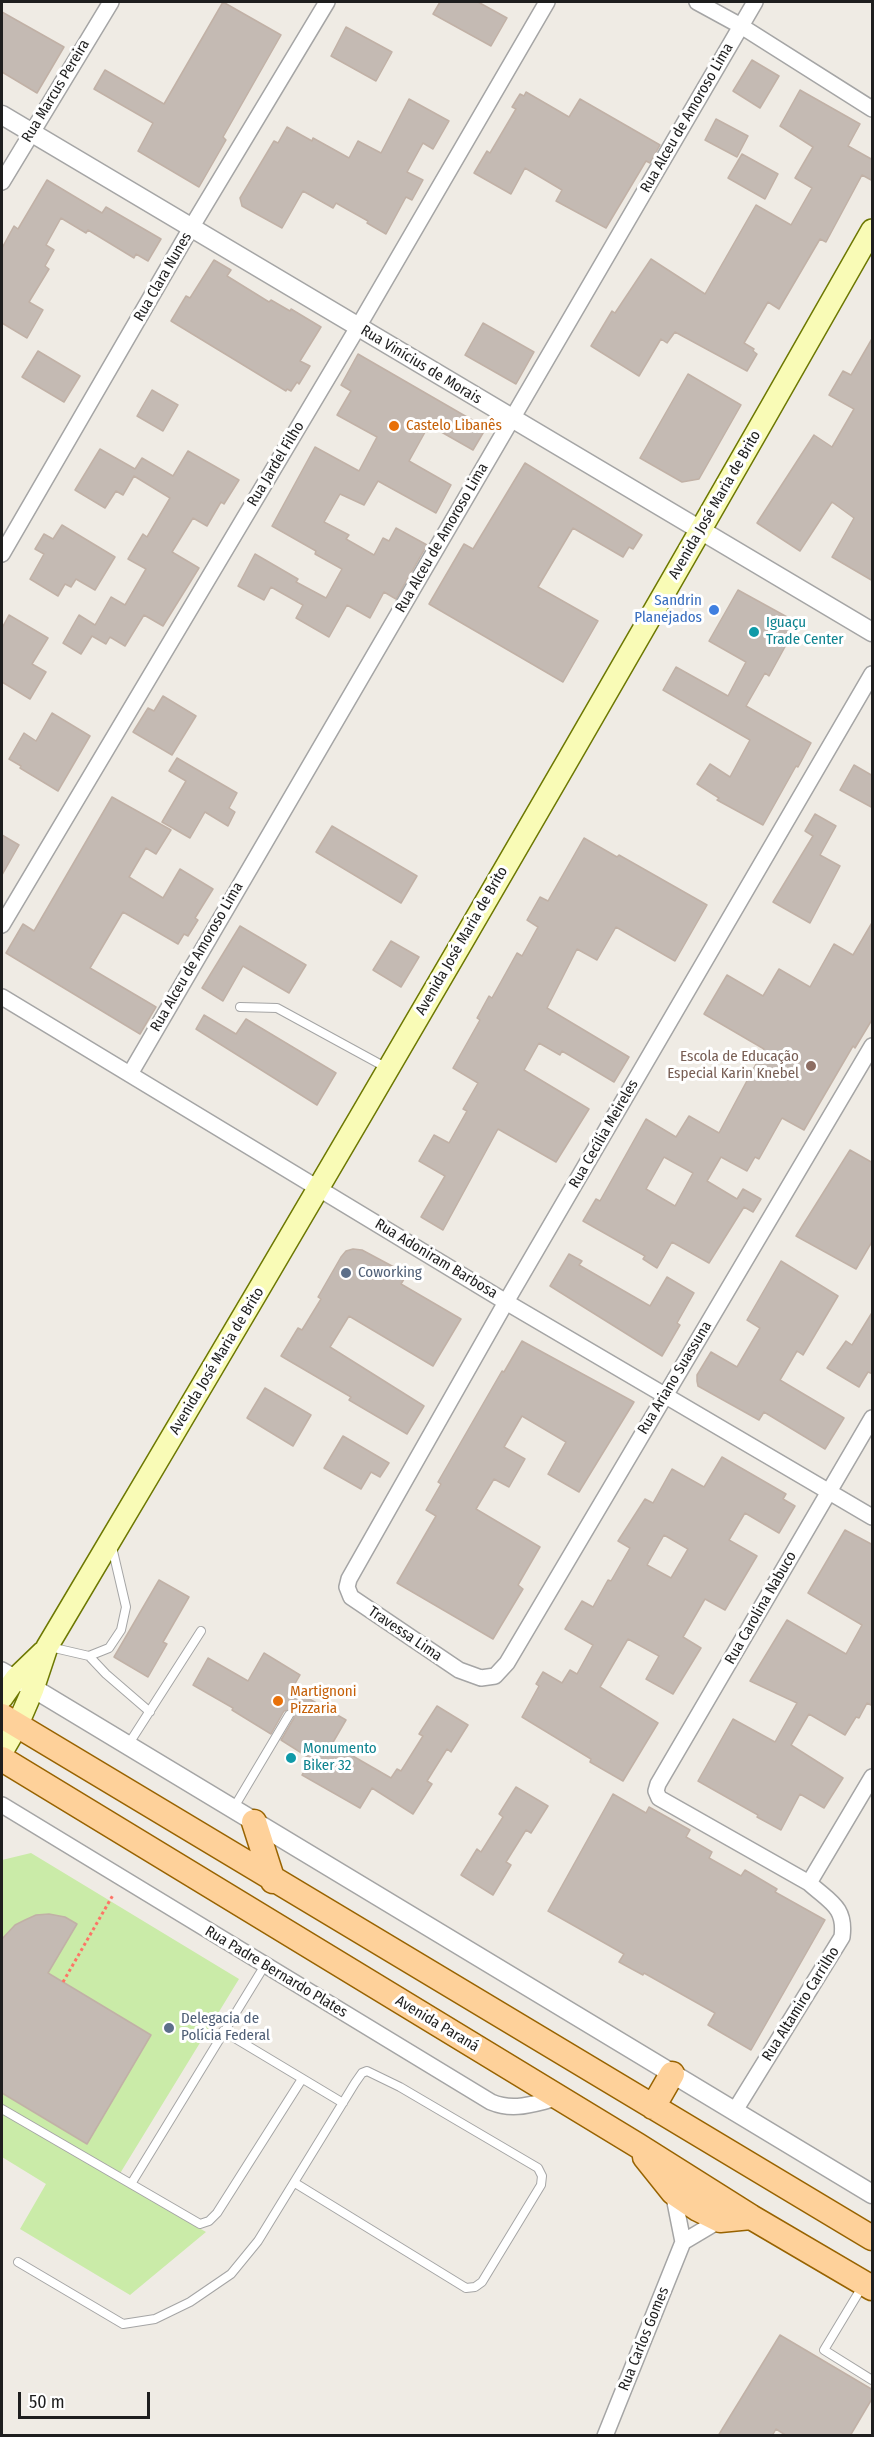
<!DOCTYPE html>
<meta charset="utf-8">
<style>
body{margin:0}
#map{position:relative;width:874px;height:2437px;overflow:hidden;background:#efebe4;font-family:"Fira Sans Condensed",sans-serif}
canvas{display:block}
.frame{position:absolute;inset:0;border:3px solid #1e1e1e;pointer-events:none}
.scale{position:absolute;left:18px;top:2392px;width:132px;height:27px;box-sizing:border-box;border:3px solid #1e1e1e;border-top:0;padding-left:8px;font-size:18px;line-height:21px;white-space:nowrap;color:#1e1e1e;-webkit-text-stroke:4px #fff;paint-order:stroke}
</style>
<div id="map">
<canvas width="874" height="2437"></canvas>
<div class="frame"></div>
<div class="scale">50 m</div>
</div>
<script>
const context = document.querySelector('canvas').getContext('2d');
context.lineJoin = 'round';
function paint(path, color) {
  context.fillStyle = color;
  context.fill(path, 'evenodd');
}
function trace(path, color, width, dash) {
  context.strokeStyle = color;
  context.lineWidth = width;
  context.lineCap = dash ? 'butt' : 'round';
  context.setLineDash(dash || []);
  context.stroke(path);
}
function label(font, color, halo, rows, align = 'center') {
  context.font = font + ' "Fira Sans Condensed",sans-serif';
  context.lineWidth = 6;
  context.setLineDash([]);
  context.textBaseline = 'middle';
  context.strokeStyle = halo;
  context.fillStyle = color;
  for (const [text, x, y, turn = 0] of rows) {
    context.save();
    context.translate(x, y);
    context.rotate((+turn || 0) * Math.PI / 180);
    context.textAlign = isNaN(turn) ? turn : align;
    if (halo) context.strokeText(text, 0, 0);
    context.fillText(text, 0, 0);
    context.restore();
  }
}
const grass = new Path2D(`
 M31 1853 239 1979 116 2180 206 2232 130 2295 20 2229 46 2184 2 2157V1860Z`);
const building = new Path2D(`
 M223 2 281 35 223 137 226 140 199 187 138 151 153 123 94 89 105 70 164 104Z
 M440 2H478L507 18 491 46 433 14Z
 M2 12 64 47 37 93 2 72Z
 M346 27 392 52 376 81 331 56Z
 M752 60 779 76 760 108 733 91Z
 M800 90 860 124 848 146 873 160V181L862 175 826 242 820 239 779 309 768 302 744 343 754 349 753 351 757 354 747 371 675 332 667 343 661 339 639 376 591 346 612 311 615 313 651 259 705 294 756 205 791 225 812 188 795 178 813 147 780 126Z
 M526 92 569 117 580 99 660 145 650 163 646 161 606 228 556 201 562 190 525 168 511 194 474 173 487 151 490 153 516 109 512 107 520 94 524 96Z
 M409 99 449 121 433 149 423 143 407 172 423 180 412 200 406 197 386 234 367 223 368 221 336 203 333 208 303 191 282 228 242 206 240 198 274 141 278 143 287 127 312 141 313 138 349 158 358 141 381 153Z
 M716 119 748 136 737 157 705 140Z
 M742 154 778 174 765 199 728 178Z
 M47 180 102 213 106 207 161 239 148 261 136 254 134 258 88 230 86 233 61 218 46 245 54 250 45 266 49 269 29 302 43 310 27 338 2 323V248L14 226 18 229Z
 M214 260 231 270 227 276 269 302 271 300 290 311 291 309 321 327 300 361 310 366 299 384 297 382 291 391 287 389 286 391 171 321 186 296 190 298Z
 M483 323 534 352 516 384 465 355Z
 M873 337V581L832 557 854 518 832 502 800 551 757 523 814 435 832 447 854 409 829 395 843 371 851 375Z
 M38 351 80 376 64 402 22 377Z
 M358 354 486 428 473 450 429 425 409 461 451 485 436 513 378 481 364 505 340 494 324 522 349 535 346 539 374 555 383 538 389 541 396 528 427 545 396 599 384 592 370 618 347 605 329 637 296 618 303 605 271 587 264 600 238 586 255 554 298 579 296 582 326 598 342 569 315 554 316 551 272 526 315 447 359 471 377 437 337 415 351 391 341 385Z
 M688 374 741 405 699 479 682 482 640 458Z
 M152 390 178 405 163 431 137 416Z
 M100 449 135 469 142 458 173 476 188 451 239 480 224 504 221 502 207 526 193 518 172 552 199 568 163 626 144 615 125 646 110 637 106 644 92 636 81 654 63 643 79 615 95 625 111 597 125 605 146 569 128 559 143 534 147 537 170 498 134 476 123 495 116 491 105 508 75 490Z
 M525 463 642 535 633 549 629 547 623 557 573 528 538 587 598 621 563 682 429 604 464 544 473 549Z
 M62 525 115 557 95 590 76 579 71 587 65 584 58 596 30 579 44 554 35 549 44 534 53 539Z
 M738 590 798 623 769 676 765 673 746 706 811 743 798 767 796 766 763 825 717 800 719 798 697 784 710 764 730 777 750 740 663 690 676 667 728 696 746 662 709 641Z
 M9 615 48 638 32 664 46 672 30 699 2 682V628Z
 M163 696 196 716 172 755 133 732 148 708 154 711Z
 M52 713 90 736 58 791 20 768 21 766 9 759 24 733 36 741Z
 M177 758 237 793 229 808 235 812 228 826 205 812 190 838 162 822 186 781 169 771Z
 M854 765 873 776V808L840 790Z
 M112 797 171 830 156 854 146 848 129 877 163 898 180 869 213 889 195 918 198 920 188 936 184 934 178 944 123 912 90 968 156 1007 140 1034 6 953 23 924 34 931Z
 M815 814 836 826 820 855 840 866 810 923 773 902 813 836 805 831Z
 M332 826 417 876 401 903 316 852Z
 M2 835 19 845 2 875Z
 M584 838 617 857 619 855 707 905 675 961 616 927 597 960 577 949 547 1008 629 1057 614 1082 562 1051 560 1055 539 1043 524 1070 589 1109 556 1162 498 1129 443 1230 421 1217 445 1176 419 1161 434 1135 449 1143 467 1111 463 1109 478 1083 453 1068 480 1020 477 1018 489 996 492 998 517 953 522 956 538 927 527 920 540 897 548 901Z
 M873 921V1018L855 1048 853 1046 804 1130 782 1118 759 1159 755 1157 747 1171 721 1157 707 1181 737 1199 743 1189 761 1199 753 1212 744 1207 709 1263 672 1242 657 1268 643 1259 645 1256 583 1221 596 1199 600 1201 646 1119 676 1137 689 1116 719 1133 764 1049 704 1014 727 975 763 996 779 969 810 987 834 944 853 955ZM664 1157 693 1173 675 1206 646 1189Z
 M240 926 306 965 289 993 243 966 223 1001 202 988Z
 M391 941 419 957 401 987 373 970Z
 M204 1015 236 1034 246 1019 336 1073 317 1105 196 1029Z
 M850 1150 873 1163V1240L856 1269 796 1236Z
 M353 1249 362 1250 407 1274 401 1284 461 1319 433 1366 349 1316 330 1347 424 1406 407 1434 349 1400 351 1397 281 1356 298 1328 302 1330 321 1299 318 1297 341 1257 346 1251Z
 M569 1254 582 1261 579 1265 650 1306 667 1277 694 1293 677 1323 680 1325 662 1356 550 1286Z
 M781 1261 838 1296 803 1355 797 1351 780 1380 844 1418 825 1449 764 1412 759 1420 698 1386 697 1381V1375L711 1352 737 1367 760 1328 747 1320Z
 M873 1311V1374L868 1372 859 1387 827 1368 846 1341 852 1345Z
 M522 1341 634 1402 579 1492 548 1474 566 1442 522 1416 504 1447 525 1459 509 1487 494 1479 476 1509 540 1547 518 1585 523 1589 493 1639 397 1583 436 1516 426 1510 441 1484 438 1482 502 1371 504 1372Z
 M265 1388 311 1415 293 1446 247 1418Z
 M343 1436 389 1463 380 1477 371 1472 361 1489 324 1468Z
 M722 1457 786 1494 783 1499 795 1506 779 1533 745 1513 729 1540 757 1556 725 1610 705 1599 683 1637 701 1648 673 1694 646 1679 659 1656 628 1639 600 1687 658 1723 623 1781 590 1762 591 1759 522 1717 539 1686 536 1684 543 1672 562 1683 570 1670 577 1674 593 1645 565 1629 582 1601 593 1607 608 1580 611 1581 630 1548 618 1541 645 1499 653 1503 672 1469 704 1487ZM664 1535 688 1549 671 1578 647 1565Z
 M845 1530 873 1545V1706L867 1703 859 1718 856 1717 845 1735 809 1714 791 1745 843 1778 824 1808 800 1794 781 1830 757 1817 758 1815 698 1781 733 1719 775 1742 797 1703 750 1681 787 1620 846 1654 862 1625 808 1593Z
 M159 1580 189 1597 163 1642 167 1644 148 1677 114 1657Z
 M264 1653 300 1675 292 1689 346 1720 332 1744 391 1778 397 1769 401 1771 423 1736 419 1734 437 1706 468 1725 451 1752 447 1749 427 1781 432 1784 413 1814 372 1788 360 1808 302 1775 311 1759 281 1740 294 1718V1713L292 1710 284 1711 271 1734 232 1710 233 1708 193 1685 208 1658 248 1681Z
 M516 1787 548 1806 531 1833 526 1830 506 1862 511 1865 493 1895 461 1875 477 1849 481 1852 503 1817 499 1814Z
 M613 1794 646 1813 649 1807 690 1830 686 1837 712 1852 709 1858 741 1876 745 1870 777 1889 775 1892 825 1920 751 2050 708 2025 715 2013 644 1973 643 1975 619 1962 624 1954 548 1911Z
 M49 1914 65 1917 77 1924 48 1973 151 2035 87 2144 2 2093V1939L15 1925 25 1920 36 1915Z
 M780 2335 873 2390V2397L850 2436H787L776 2429 772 2436H718Z`);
const path = new Path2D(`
 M63 1982 113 1895`);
const service = new Path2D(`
 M240 1007 277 1008 387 1068
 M50 1647 89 1656 109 1648 121 1630 126 1607 112 1547
 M89 1656 106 1674 150 1712
 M128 1745 201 1631
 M233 1809 289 1715
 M223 2031 343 2103
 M2 2109 200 2224 209 2221 217 2213 302 2079
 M131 2184 265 1965
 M18 2262 123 2324 155 2319 190 2302 231 2274 258 2241 355 2083 362 2073 367 2071 400 2087 538 2168 542 2176 541 2185 482 2282 475 2287 466 2288 295 2183
 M862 2287 824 2350 872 2380`);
const minor = new Path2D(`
 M697 2 741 26 872 109
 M2 182 111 2
 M2 554 191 228 327 2
 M872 674 506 1302 349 1579 347 1587 351 1597 459 1670 481 1678 495 1676 507 1663 872 1046
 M2 925 358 327 547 2
 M2 997 506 1302 872 1517
 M130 1074 755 2
 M2 1670 16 1678
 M2 1805 491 2102C515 2112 534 2103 558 2098
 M809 1883 659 1798 656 1791 658 1784 872 1418
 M734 2112 842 1937C846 1907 830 1902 809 1883L872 1777
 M683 2242 720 2220
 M605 2436 683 2242 673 2192`);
const tertiary = new Path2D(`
 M2 115 872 632
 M23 1682 872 2194`);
const secondary = new Path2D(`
 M2 1698 16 1678 43 1652
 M2 1752 17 1726 33 1689 47 1647C327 1177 602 705 872 230`);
const primary = new Path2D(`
 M2 1716 872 2238
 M2 1759 637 2145 751 2217 872 2288
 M254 1822 273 1881
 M653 2107 672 2074
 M645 2157 673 2192 698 2209 720 2220 751 2217`);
const markers = [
 [394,426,6,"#e8710a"],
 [714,610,6,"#3f7fe0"],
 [754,632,6,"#0f9aa8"],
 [811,1066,6,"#8d6e63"],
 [346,1273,6,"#5c6f8a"],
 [278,1701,6,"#e8710a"],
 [291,1758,6,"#0f9aa8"],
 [169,2028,6,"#5c6f8a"]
];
const streetNames = [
 ["Rua Marcus Pereira",56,91,-59],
 ["Rua Alceu de Amoroso Lima",687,118,-60],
 ["Rua Clara Nunes",163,277,-60],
 ["Rua Vinícius de Morais",421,365,31],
 ["Rua Jardel Filho",276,464,-59],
 ["Avenida José Maria de Brito",715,505,-60],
 ["Rua Alceu de Amoroso Lima",442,538,-60],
 ["Avenida José Maria de Brito",462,941,-60],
 ["Rua Alceu de Amoroso Lima",197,957,-60],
 ["Rua Cecília Meireles",604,1134,-60],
 ["Rua Adoniram Barbosa",436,1259,31],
 ["Avenida José Maria de Brito",217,1361,-59],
 ["Rua Ariano Suassuna",675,1378,-59],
 ["Rua Carolina Nabuco",761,1608,-60],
 ["Travessa Lima",405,1634,34],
 ["Rua Padre Bernardo Plates",276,1972,31],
 ["Rua Altamiro Carrilho",801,2004,-58],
 ["Avenida Paraná",437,2024,31],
 ["Rua Carlos Gomes",644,2339,-68]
];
const foodNames = [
 ["Castelo Libanês",406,426],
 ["Martignoni",290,1692],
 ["Pizzaria",290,1709]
];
const shopNames = [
 ["Sandrin",702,601],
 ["Planejados",702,618]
];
const cultureNames = [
 ["Iguaçu",766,623],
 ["Trade Center",766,640],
 ["Monumento",303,1749],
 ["Biker 32",303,1766]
];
const educationNames = [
 ["Escola de Educação",799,1057],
 ["Especial Karin Knebel",799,1074]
];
const serviceNames = [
 ["Coworking",358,1273],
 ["Delegacia de",181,2019],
 ["Polícia Federal",181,2036]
];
paint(grass, '#caeba8');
paint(building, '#c4bab3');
trace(building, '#c1b1a6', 1.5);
trace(service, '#a5a5a5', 10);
trace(minor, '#a5a5a5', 18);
trace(tertiary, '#a5a5a5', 21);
trace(secondary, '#6d7802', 24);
trace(primary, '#986300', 27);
trace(path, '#fd7466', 3, [3, 3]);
trace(service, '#fff', 8);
trace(minor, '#fff', 15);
trace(tertiary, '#fff', 18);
trace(secondary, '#f9fbb6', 21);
trace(primary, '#fed19a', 24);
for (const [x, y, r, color] of markers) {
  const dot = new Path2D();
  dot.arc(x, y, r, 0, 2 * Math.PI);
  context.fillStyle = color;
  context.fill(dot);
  trace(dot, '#fff', 2);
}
label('15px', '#1e1e1e', '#fff', streetNames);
label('15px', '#c56008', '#fff', foodNames, 'left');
label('15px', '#366cbe', '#fff', shopNames, 'right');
label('15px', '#0d838f', '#fff', cultureNames, 'left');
label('15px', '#785e54', '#fff', educationNames, 'right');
label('15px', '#4e5e75', '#fff', serviceNames, 'left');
</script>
